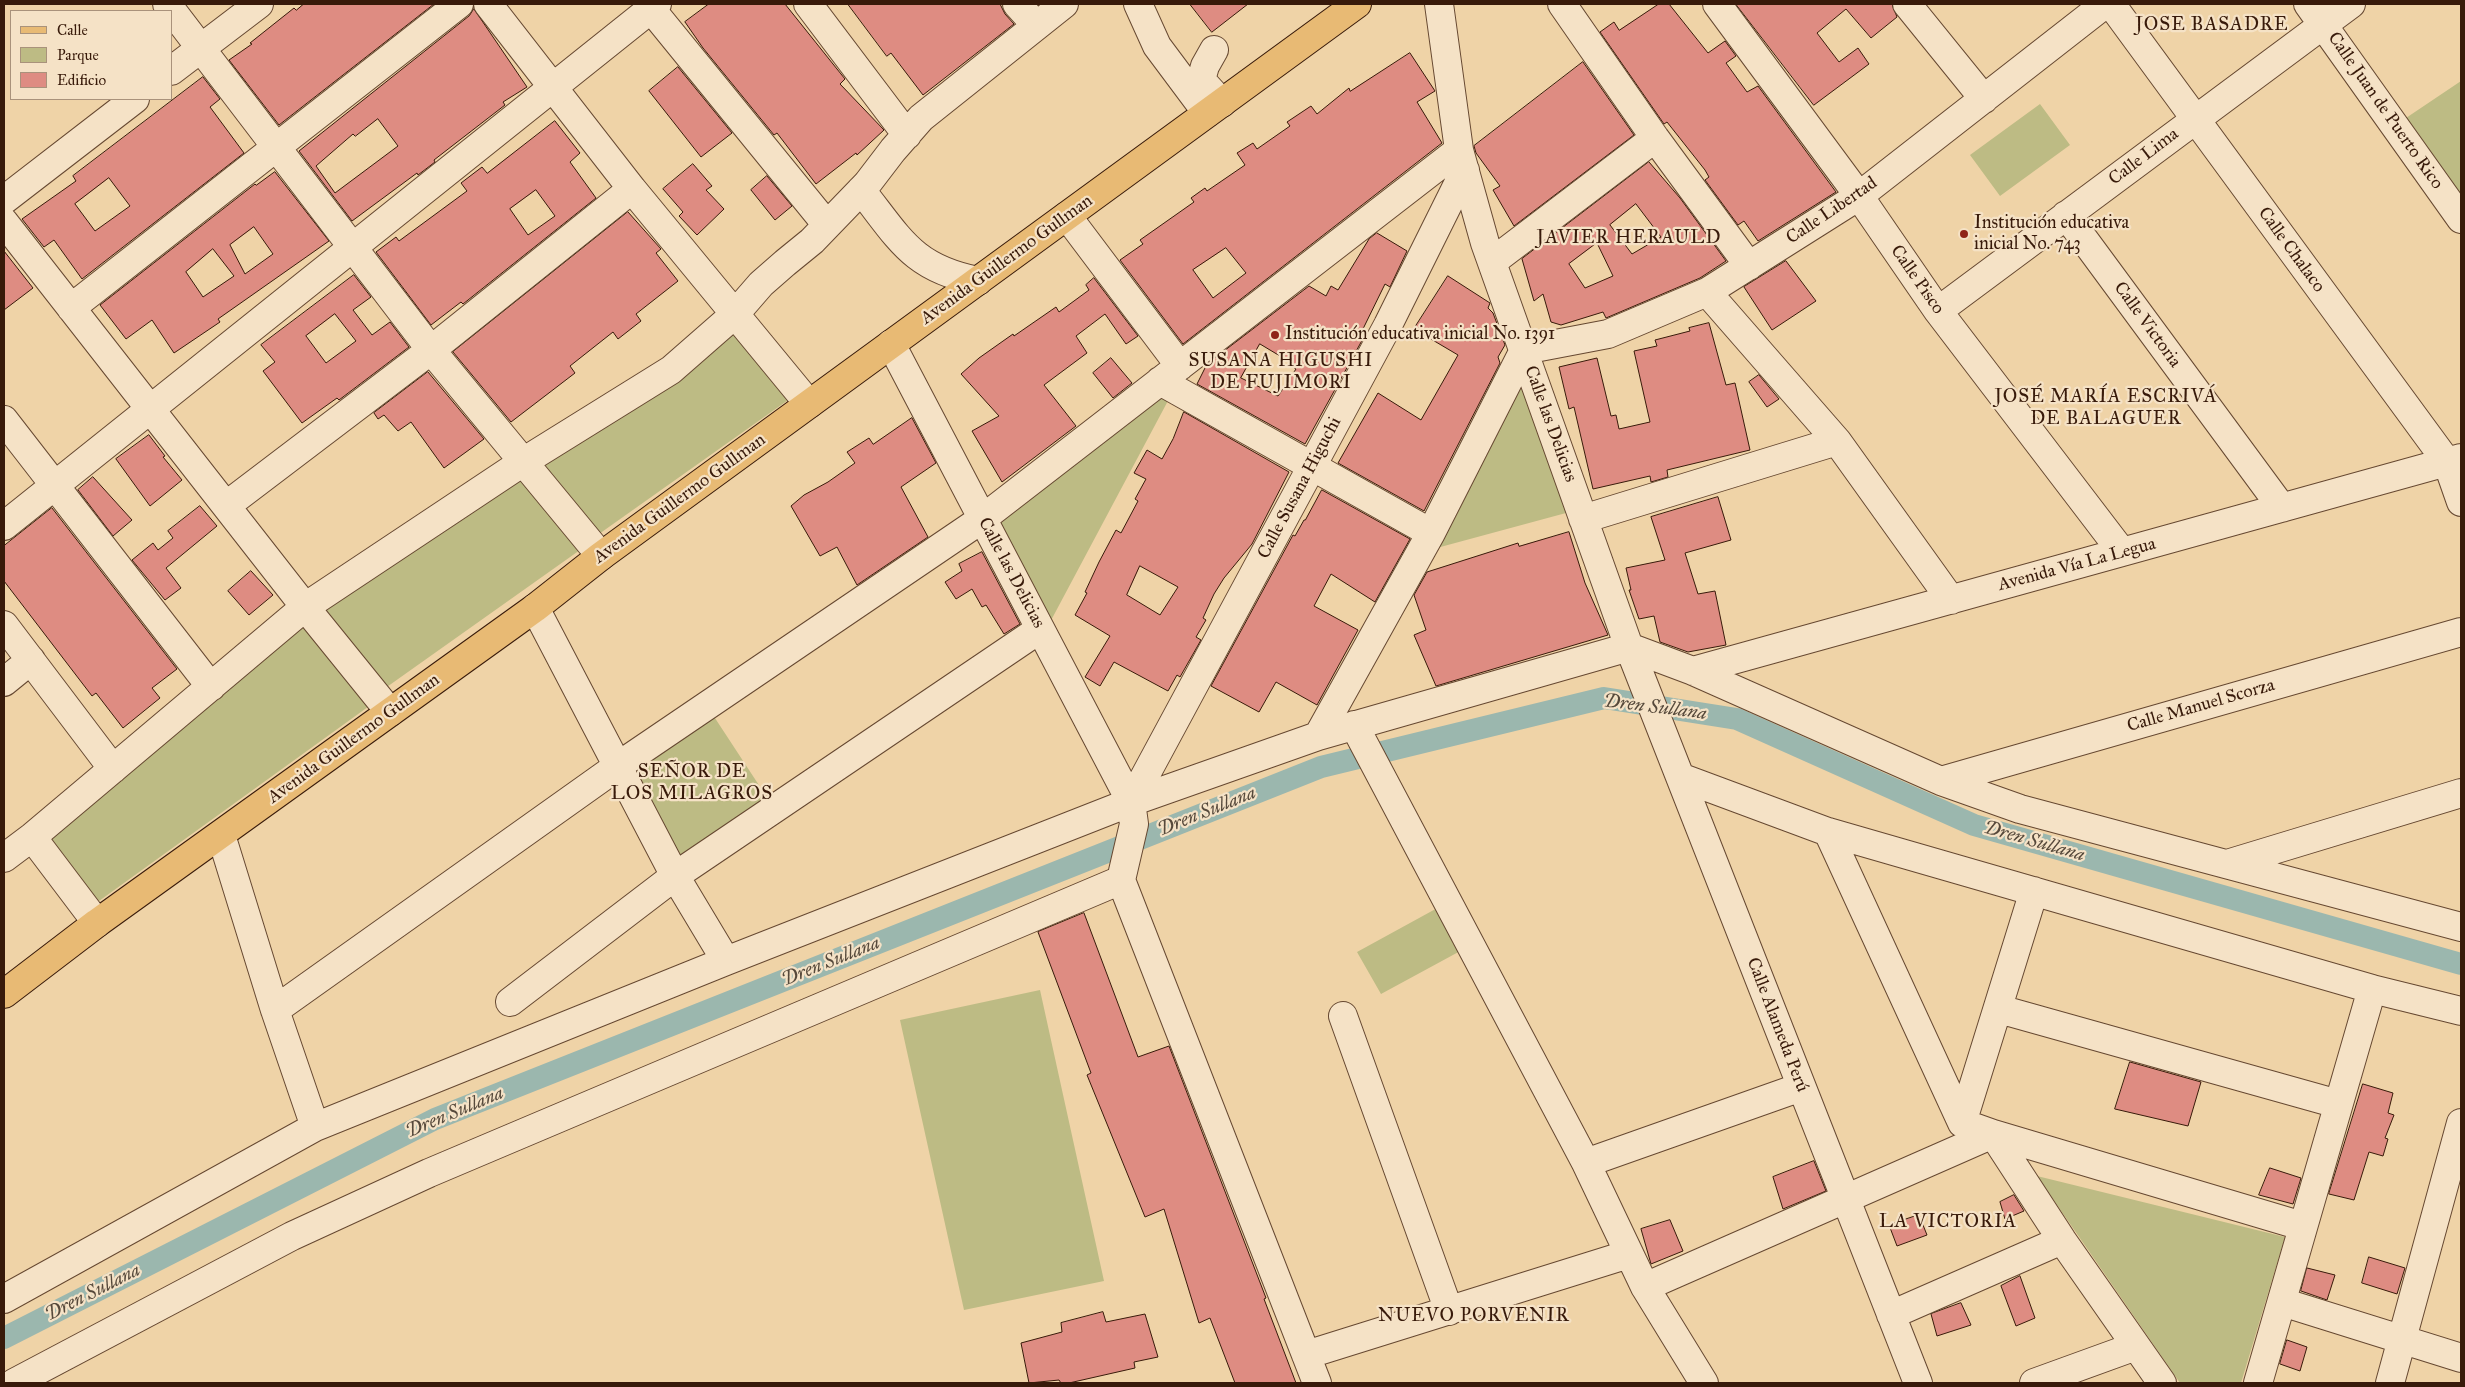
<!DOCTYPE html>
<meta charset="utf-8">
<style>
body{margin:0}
#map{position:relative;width:2465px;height:1387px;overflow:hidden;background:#efd3a7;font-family:"IM FELL Great Primer",serif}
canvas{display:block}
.frame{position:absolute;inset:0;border:5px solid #381a0a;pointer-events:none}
.legend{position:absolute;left:10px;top:10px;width:162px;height:90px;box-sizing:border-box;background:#f5e2c6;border:1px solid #a9927b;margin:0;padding:6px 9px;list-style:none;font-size:15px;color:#381a0a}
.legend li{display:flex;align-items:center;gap:10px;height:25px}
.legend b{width:25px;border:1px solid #a9927b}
</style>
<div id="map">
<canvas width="2465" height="1387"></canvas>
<div class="frame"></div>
<ul class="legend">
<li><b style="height:6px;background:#e8ba74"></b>Calle</li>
<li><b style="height:14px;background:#bdbb84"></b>Parque</li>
<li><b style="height:14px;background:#de8c82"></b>Edificio</li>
</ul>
</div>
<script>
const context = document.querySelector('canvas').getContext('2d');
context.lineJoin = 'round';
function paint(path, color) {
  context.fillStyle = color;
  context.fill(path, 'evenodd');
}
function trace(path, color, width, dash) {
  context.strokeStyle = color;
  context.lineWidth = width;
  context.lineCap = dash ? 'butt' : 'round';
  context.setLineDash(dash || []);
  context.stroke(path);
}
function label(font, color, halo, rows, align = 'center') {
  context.font = font + ' "IM FELL Great Primer",serif';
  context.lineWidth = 4.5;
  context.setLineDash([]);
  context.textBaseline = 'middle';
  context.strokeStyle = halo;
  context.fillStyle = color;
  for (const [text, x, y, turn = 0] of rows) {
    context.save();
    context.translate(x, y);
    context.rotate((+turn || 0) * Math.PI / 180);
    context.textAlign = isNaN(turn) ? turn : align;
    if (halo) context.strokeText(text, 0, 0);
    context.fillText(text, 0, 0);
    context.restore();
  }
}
const green = new Path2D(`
 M2461 81V202L2403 120Z
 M2040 104 2070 145 2000 196 1970 155Z
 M733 330 791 398 599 534 536 464Z
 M1521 374 1566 513 1433 549Z
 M1162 394 1170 397 1048 626 994 524Z
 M524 477 580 550 384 689 321 607Z
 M302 620 372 704 99 901 47 839Z
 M711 712 770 802 679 866 626 770Z
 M1441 906 1464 949 1381 994 1357 952Z
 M1040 990 1104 1281 964 1310 900 1020Z
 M2037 1176 2285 1237 2241 1383H2180Z`);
const canal = new Path2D(`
 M4 1338 435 1119 1321 767 1604 698 1737 719 1974 825 2461 964`);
const building = new Path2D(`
 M304 4H434L279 125 229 60 252 44 250 43 294 8 296 10Z
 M709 4H785L845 79 840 84 884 130 857 155 856 153 816 184 777 133 774 135 703 48 685 22Z
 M848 4H1000L1005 14 1014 24 923 95 891 53 887 56Z
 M1190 4H1248L1212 32Z
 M1659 4H1669L1708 53 1725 41 1736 56 1726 63 1747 92 1758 86 1836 192 1758 241 1744 221 1738 225 1705 180 1709 177 1705 170 1667 122 1664 124 1600 32 1614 22 1619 30Z
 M1736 4H1892L1897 17 1871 38 1846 9 1817 33 1839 62 1858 48 1869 64 1814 105Z
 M474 9 527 87 503 102 505 105 434 160 435 162 418 175 417 173 352 221 299 151 469 16ZM378 119 398 146 335 193 316 166 353 134 355 136Z
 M1410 53 1435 91 1417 102 1442 143 1183 344 1120 260 1143 244 1140 240 1194 202 1191 198 1205 188 1207 191 1245 165 1237 153 1253 143 1257 149 1290 126 1287 122 1311 106 1317 114 1349 88 1350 91ZM1226 248 1246 273 1213 298 1193 270Z
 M1583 62 1634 135 1514 226 1493 190 1500 186 1476 153 1474 146Z
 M678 67 732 133 701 157 649 91Z
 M203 77 220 99 210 107 244 153 82 279 54 240 44 247 22 219 76 181 73 176ZM109 178 130 206 95 231 75 204Z
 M555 121 580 153 570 162 596 198 463 304 461 302 431 325 376 252 396 237 399 241 467 191 461 183 482 167 487 173ZM536 190 555 216 528 235 510 209Z
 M1649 162 1680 198 1726 261 1700 278 1606 318 1603 312 1561 325 1551 322 1543 294 1534 301 1522 259ZM1636 204 1661 237 1632 254 1610 225ZM1597 243 1613 276 1585 288 1569 264Z
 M693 164 712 186 706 190 724 209 697 235 679 216 683 212 663 189Z
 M275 172 329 241 218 319 220 322 174 353 152 320 126 339 100 305 255 184 256 185ZM254 227 273 254 245 274 230 245ZM213 249 234 276 203 297 186 272Z
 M767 176 792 206 775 220 751 190Z
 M628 212 661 249 656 253 678 281 636 314 641 321 618 339 613 332 570 366 575 373 511 422 453 352Z
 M1377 233 1407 251 1390 287 1385 284 1361 333 1365 335 1305 444 1197 384 1207 364 1309 286 1326 296 1331 286 1338 290 1369 239ZM1260 344 1290 362 1289 364 1296 369 1278 396 1241 378Z
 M4 251 33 288 4 310Z
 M1786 261 1816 301 1772 330 1744 287Z
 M354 275 371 297 353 310 372 335 390 322 409 347 339 400 337 398 302 423 263 371 275 362 261 345ZM335 314 356 341 326 363 306 336Z
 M1448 276 1490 303 1488 308 1493 313 1505 345 1498 357 1500 363 1424 511 1338 463 1378 393 1421 420 1458 355 1414 329Z
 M1094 278 1138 336 1126 344 1105 314 1076 336 1087 353 1044 385 1076 426 1002 482 972 431 999 416 961 374 979 358 1013 334 1014 336 1056 307 1059 312 1089 290 1086 285Z
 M1709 323 1726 385 1735 383 1750 450 1667 470 1668 477 1651 482 1650 476 1593 489 1574 407 1569 409 1559 367 1597 358 1611 416 1616 415 1619 429 1650 422 1634 351 1657 346 1655 340 1690 331 1689 328Z
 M1111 358 1132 383 1113 398 1093 373Z
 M428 372 484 439 444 468 411 422 398 431 384 415 378 419 374 413Z
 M1759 375 1779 399 1767 407 1749 382Z
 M1184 412 1289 472 1252 544 1224 578 1214 594 1203 618 1206 620 1196 637 1201 640 1180 677 1177 675 1168 691 1114 662 1100 686 1085 677 1110 636 1075 615 1087 593 1085 592 1099 562 1116 530 1121 533 1138 501 1135 499 1146 479 1134 473 1147 450 1162 459 1173 439ZM1140 566 1178 587 1160 615 1127 595Z
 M912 418 936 463 901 487 928 537 857 585 837 547 820 556 791 506 804 495 828 482 855 463 847 452 869 438 873 444Z
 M149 435 165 456 163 457 182 480 150 506 116 459Z
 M93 477 132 520 113 536 78 490Z
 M1322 490 1410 539 1375 602 1331 574 1314 606 1358 630 1317 705 1276 682 1259 712 1211 686 1293 535 1295 536 1304 520H1305Z
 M1718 497 1731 540 1685 553 1698 594 1715 591 1726 645 1688 652 1660 642 1654 616 1639 619 1629 590H1631L1626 568 1665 560 1651 517Z
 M200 506 217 526 166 568 181 588 165 600 132 560 153 543 158 550 173 538 168 531Z
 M52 508 177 669 152 688 160 698 123 728 96 693 92 696 4 581V546Z
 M1569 532 1585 583 1608 635 1436 686 1414 635 1426 630 1414 595 1427 572 1518 543 1519 546Z
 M982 552 1020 624 1004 634 986 605 982 607 972 589 956 599 945 582 962 571 959 564Z
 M251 571 273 595 249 615 228 591Z
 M1084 913 1138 1057 1169 1046 1266 1298 1264 1299 1296 1383H1235L1210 1318 1199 1323 1164 1209 1145 1217 1087 1075 1091 1073 1038 932Z
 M2130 1062 2201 1082 2188 1126 2115 1109Z
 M2363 1084 2393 1093 2388 1113 2394 1115 2385 1138 2388 1139 2383 1156 2369 1152 2354 1200 2329 1194Z
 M1814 1161 1826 1191 1783 1209 1773 1177Z
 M2270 1168 2301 1178 2293 1204 2259 1195Z
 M2014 1195 2024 1211 2005 1219 2000 1202Z
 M1919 1215 1927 1235 1897 1246 1889 1225Z
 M1670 1220 1683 1251 1651 1264 1641 1229Z
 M2369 1257 2405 1268 2397 1294 2362 1283Z
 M2307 1268 2335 1275 2327 1300 2301 1291Z
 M2020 1276 2035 1318 2016 1326 2001 1286Z
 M1961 1303 1971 1325 1937 1336 1931 1314Z
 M1103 1312 1106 1322 1145 1314 1158 1357 1134 1362 1135 1368 1069 1383H1061L1059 1380 1029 1383 1021 1343 1062 1332 1061 1323Z
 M2287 1340 2307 1347 2300 1371 2280 1364Z`);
const minor = new Path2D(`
 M167 4 431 350 601 556
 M488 4 632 189 809 404
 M647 4 827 225
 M808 4 907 135
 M1017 4 1036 25
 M1138 4 1157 46 1207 113
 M1439 4 1459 150 1485 243 1629 647 1918 1383
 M1562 4 1655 138 1749 266
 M1717 4 1859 196 1938 311 2122 552
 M1907 4 1984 99
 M2111 4 2447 462 2461 502
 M2308 4 2461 219
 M1214 50 1205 66 1201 80 1222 103
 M171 71 259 4
 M861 190C900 239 912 268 978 281
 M4 200 135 99
 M2066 215 2282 508
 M1067 216 1180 366
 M4 222 305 607 390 712
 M1492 262 1655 138
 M1707 292 1837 441 1951 600
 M71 308 459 4
 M1938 311 2351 4
 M891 344 1131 802 1134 824 1121 880 1317 1383
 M1160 381 1431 533
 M4 420 211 687
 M227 505 431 350 632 189
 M1583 519 1837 441
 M4 526 657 4
 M535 608 675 876 726 961
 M4 625 113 769
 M1693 671 2461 458
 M4 682 31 660
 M1354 725 1586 1163 1645 1287 1704 1383
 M1318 736 1431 533 1524 350 1608 334 1707 292 1859 196 2105 4
 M1680 777 1828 832 2372 989 2461 1011
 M1941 781 2461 632
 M1131 802 1388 325 1465 170
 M1828 832 1962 1123 1993 1134 2302 1226
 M221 835 275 1010 315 1127
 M32 837 97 923
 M4 858 32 837 305 607 523 462 671 370 735 314 761 284 785 263 812 241 867 184 893 150 921 118 1064 4
 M2227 864 2461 793
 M510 1002 675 876 1040 629
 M1999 1009 2338 1104
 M275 1010 618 766 982 519 1459 150
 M1343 1016 1449 1311
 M1962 1123 2034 891
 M1586 1163 1801 1087
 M1645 1287 1993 1134 2062 1240 2162 1383
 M4 1299 315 1127 726 961 1131 802 1318 736 1629 647 1693 671 1941 781 2020 809 2461 927
 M2282 1302 2461 1358
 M1891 1315 2062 1240
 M1306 1355 1629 1254
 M14 1383 292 1236 429 1173 1121 880
 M2034 1383 2136 1346
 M2258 1383 2372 989
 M2390 1383 2461 1123`);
const major = new Path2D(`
 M4 994 97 923 535 608 601 556 1357 4`);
const markers = [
 [1964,234,5,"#8f2418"],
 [1275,335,5,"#8f2418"]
];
const streetNames = [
 ["Calle Juan de Puerto Rico",2385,111,55],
 ["Calle Lima",2144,157,-37],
 ["Calle Libertad",1832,211,-34],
 ["Calle Chalaco",2291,250,54],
 ["Avenida Guillermo Gullman",1007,260,-36],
 ["Calle Pisco",1917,280,55],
 ["Calle Victoria",2147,325,54],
 ["Calle las Delicias",1550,424,70],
 ["Calle Susana Higuchi",1300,488,-62],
 ["Avenida Guillermo Gullman",680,499,-36],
 ["Avenida Vía La Legua",2077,565,-15],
 ["Calle las Delicias",1011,573,62],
 ["Calle Manuel Scorza",2201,706,-16],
 ["Avenida Guillermo Gullman",354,739,-36],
 ["Calle Alameda Perú",1777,1025,69]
];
const poiNames = [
 ["Institución educativa",1974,224],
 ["inicial No. 743",1974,245],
 ["Institución educativa inicial No. 1391",1285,335]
];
const neighbourhoodNames = [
 ["JOSE BASADRE",2212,25],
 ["JAVIER HERAULD",1629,238],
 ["SUSANA HIGUSHI",1281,361],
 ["DE FUJIMORI",1281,383],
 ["JOSÉ MARÍA ESCRIVÁ",2106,397],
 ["DE BALAGUER",2106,419],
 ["SEÑOR DE",692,772],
 ["LOS MILAGROS",692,794],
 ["LA VICTORIA",1948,1222],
 ["NUEVO PORVENIR",1474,1316]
];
const waterNames = [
 ["Dren Sullana",1655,708,7],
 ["Dren Sullana",1207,812,-22],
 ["Dren Sullana",2034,842,16],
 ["Dren Sullana",831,962,-22],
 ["Dren Sullana",455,1113,-23],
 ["Dren Sullana",93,1293,-27]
];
paint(green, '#bdbb84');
trace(canal, '#9bb7ae', 22);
paint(building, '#de8c82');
trace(building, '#381a0a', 1);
trace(minor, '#664831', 30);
trace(major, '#381a0a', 30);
trace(minor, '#f5e2c6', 28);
trace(major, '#e8ba74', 28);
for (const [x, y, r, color] of markers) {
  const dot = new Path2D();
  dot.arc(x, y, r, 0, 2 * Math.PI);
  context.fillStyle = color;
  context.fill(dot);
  trace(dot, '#f5e2c6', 2);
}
label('18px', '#381a0a', '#f5e2c6', streetNames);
label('18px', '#381a0a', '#f5e2c6', poiNames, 'left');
context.letterSpacing = '1px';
label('19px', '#381a0a', '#f5e2c6', neighbourhoodNames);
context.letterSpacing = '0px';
label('italic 19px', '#56493b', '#f5e2c6', waterNames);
</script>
